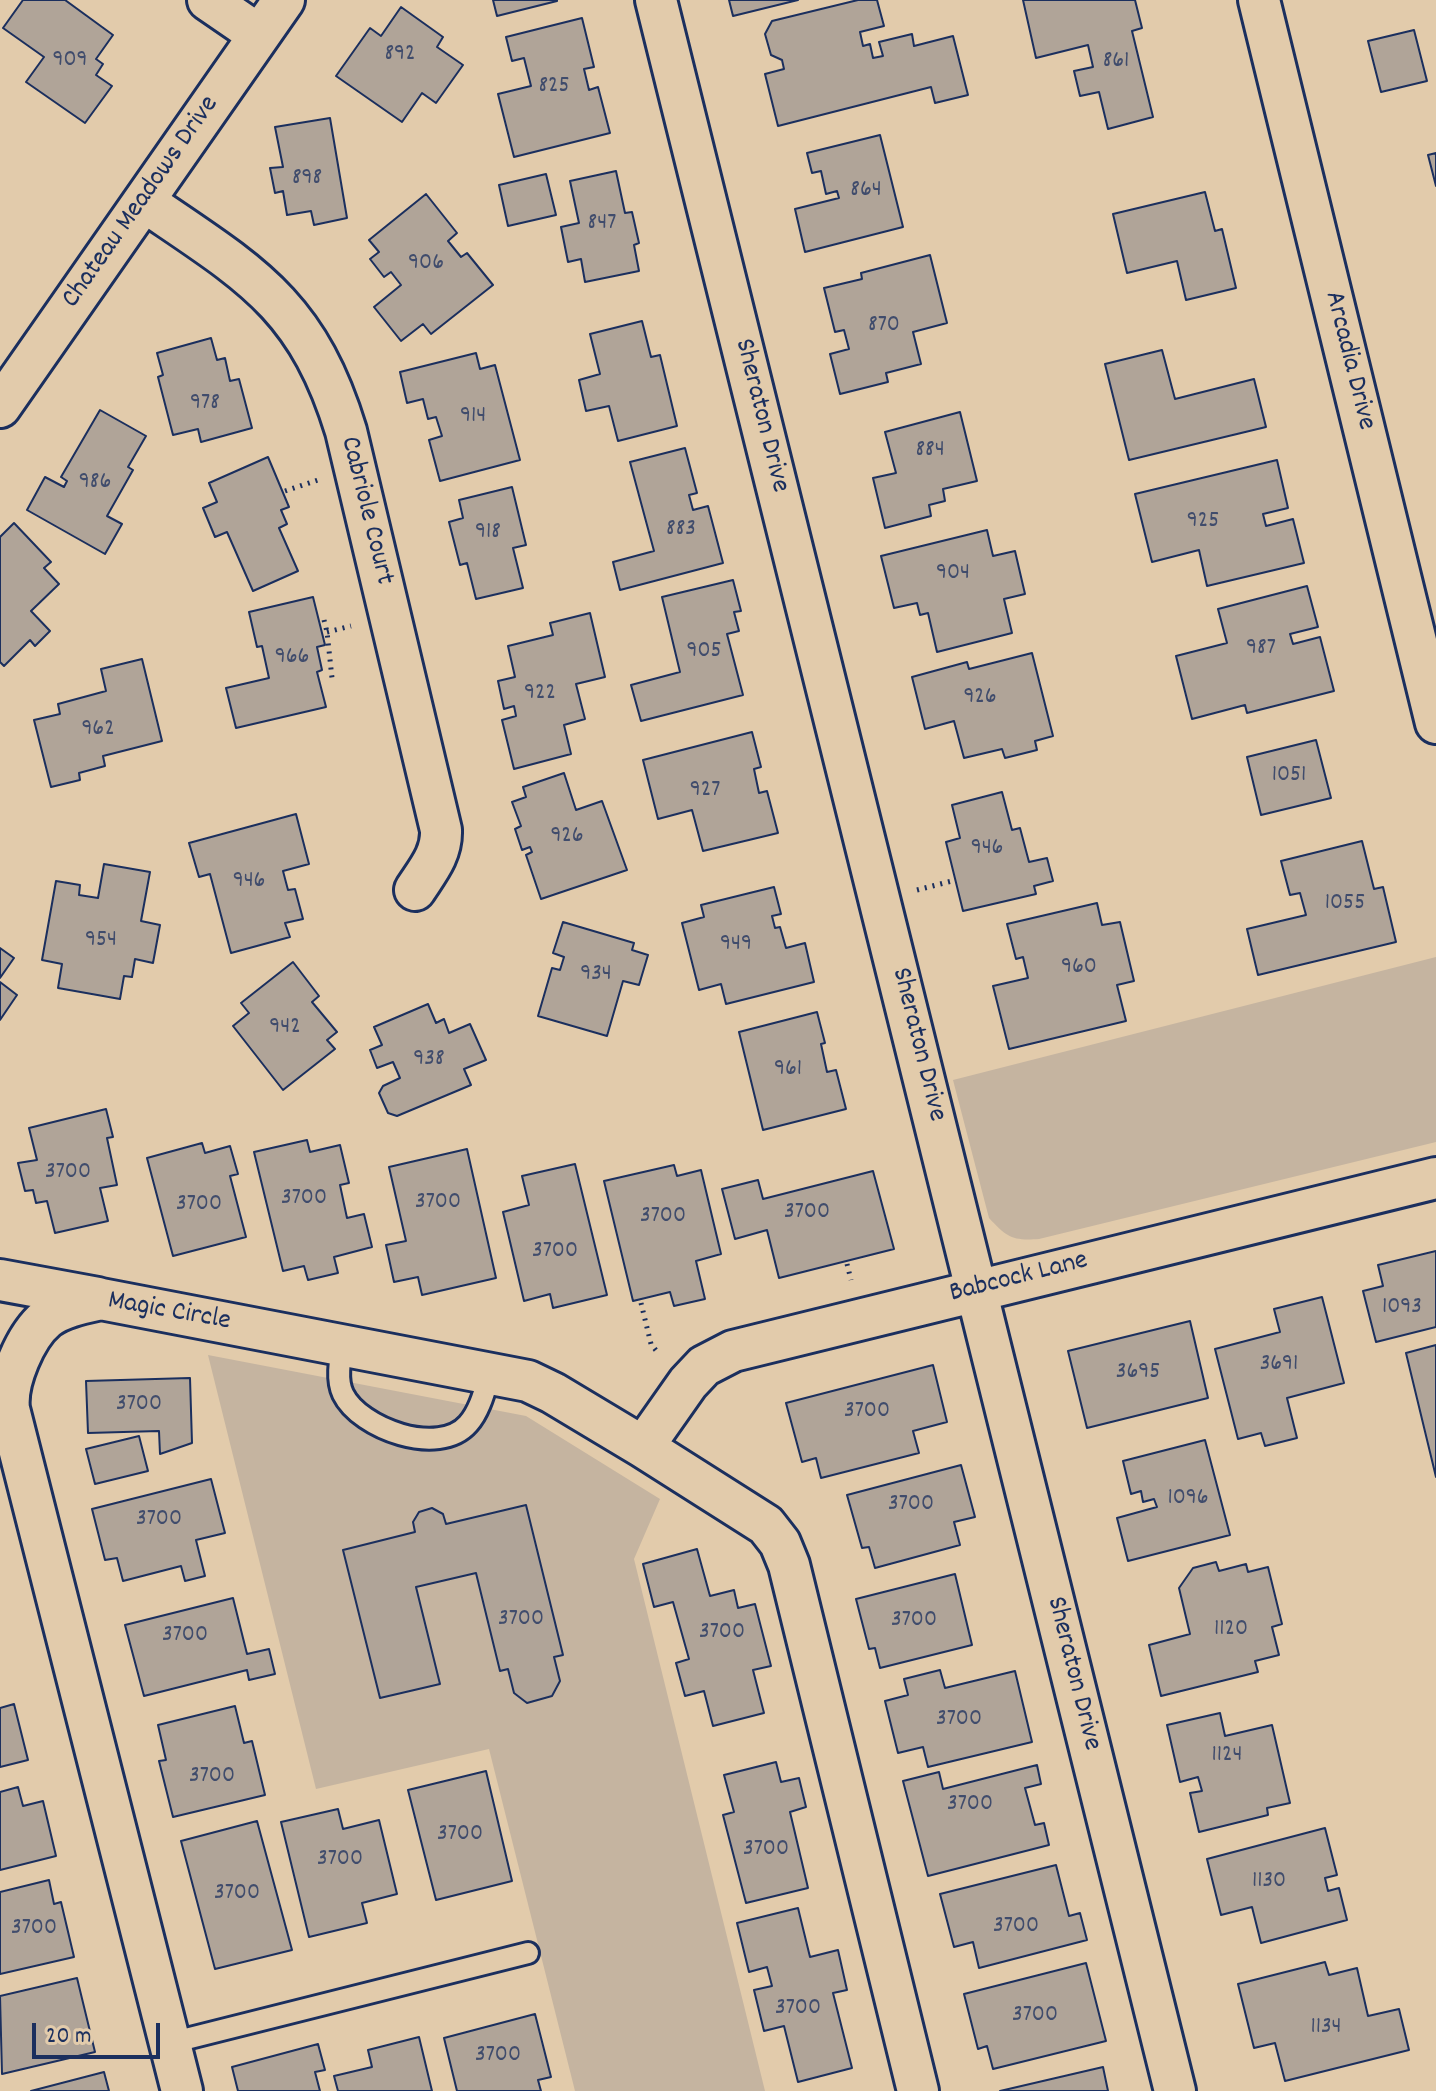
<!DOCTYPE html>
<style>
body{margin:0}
#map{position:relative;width:1436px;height:2091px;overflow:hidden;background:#e2cbab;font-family:Dekko,sans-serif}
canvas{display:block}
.scale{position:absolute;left:32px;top:2023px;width:128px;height:36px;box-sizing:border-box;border:4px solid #1b2f5e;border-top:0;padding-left:10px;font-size:24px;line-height:28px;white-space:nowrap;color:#1b2f5e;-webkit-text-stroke:6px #e2cbab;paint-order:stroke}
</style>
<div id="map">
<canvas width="1436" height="2091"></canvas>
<div class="scale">20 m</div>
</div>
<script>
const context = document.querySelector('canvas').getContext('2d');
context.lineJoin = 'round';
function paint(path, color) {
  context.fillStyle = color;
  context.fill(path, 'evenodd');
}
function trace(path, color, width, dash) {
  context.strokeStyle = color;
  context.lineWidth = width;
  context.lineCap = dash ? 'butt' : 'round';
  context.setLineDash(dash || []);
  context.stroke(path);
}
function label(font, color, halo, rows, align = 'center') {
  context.font = font + ' Dekko,sans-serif';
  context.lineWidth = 6;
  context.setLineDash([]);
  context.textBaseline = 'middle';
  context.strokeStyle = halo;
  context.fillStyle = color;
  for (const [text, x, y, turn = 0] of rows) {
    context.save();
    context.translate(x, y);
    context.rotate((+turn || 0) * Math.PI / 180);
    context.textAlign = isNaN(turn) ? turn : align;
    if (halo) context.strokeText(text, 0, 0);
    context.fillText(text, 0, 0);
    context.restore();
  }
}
const green = new Path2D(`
 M1436 957V1142L1039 1239C1012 1241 1007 1237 989 1218L953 1080Z
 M208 1355 526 1416 660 1499 634 1559 765 2091H575L489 1749 316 1789Z`);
const building = new Path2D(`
 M23 0H65L113 35 96 59 103 64 96 75 112 86 85 123 26 82 44 57 3 28Z
 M493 0H557V1L497 16Z
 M729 0H798L733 16Z
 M858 0H877L884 26 860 32 863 46 870 44 873 58 883 56 879 42 912 34 914 46 953 36 968 95 935 103 931 87 778 126 765 74 784 69 782 60 771 55 765 34 772 21Z
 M1023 0H1135L1142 28 1132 31 1153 117 1108 129 1099 92 1080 96 1074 71 1093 67 1088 45 1036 58Z
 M401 7 443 37 437 47 463 65 436 103 422 93 402 122 336 76 370 28 381 36Z
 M582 18 594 67 584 69 589 90 598 87 610 133 514 157 498 94 531 86 524 58 512 61 506 37Z
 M1414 30 1427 81 1381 92 1368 41Z
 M330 118 347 218 314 225 311 211 287 215 283 191 275 193 270 168 283 167 275 127Z
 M880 135 903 227 805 252 795 209 839 198 837 191 826 194 821 171 812 173 807 153Z
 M1436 153V186L1428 155Z
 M616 171 625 213 632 212 639 243 634 245 639 271 585 282 581 259 568 262 561 227 579 223 570 181Z
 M546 174 556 215 508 226 499 185Z
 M1205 192 1215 231 1222 229 1236 288 1186 300 1177 261 1127 273 1113 214Z
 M426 194 457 233 448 241 461 257 467 253 493 285 431 334 423 324 401 341 374 307 401 285 391 272 384 277 370 259 379 252 369 240Z
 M930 255 947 323 913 332 921 364 886 373 888 382 840 394 830 354 849 349 844 330 835 332 824 288 862 279 861 273Z
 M642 321 651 357 660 355 677 426 618 441 609 406 586 411 579 380 600 374 590 334Z
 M211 338 217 360 225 358 230 381 239 379 252 428 201 442 198 429 173 435 158 377 163 375 157 353Z
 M1162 350 1175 399 1254 379 1266 427 1129 460 1105 364Z
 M476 353 480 369 495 365 520 460 440 481 429 440 442 436 436 417 428 419 423 399 407 403 400 372Z
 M100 410 146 436 128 467 133 470 107 516 122 524 105 554 27 510 45 477 64 487 67 481 61 477Z
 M960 412 977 481 943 489 945 501 929 505 931 516 885 528 873 478 896 473 885 432Z
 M685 448 697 493 689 495 693 510 708 506 723 563 620 590 613 562 654 551 630 462Z
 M268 457 289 507 281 510 287 524 279 528 298 571 253 591 227 532 215 537 203 508 217 502 209 483Z
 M1277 460 1288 508 1263 514 1266 526 1293 519 1304 563 1207 586 1199 550 1152 562 1135 494Z
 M512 487 526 545 513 548 523 588 476 599 467 563 460 565 449 522 463 518 459 500Z
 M14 523 51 562 44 568 59 584 31 611 50 631 35 646 30 640 4 666 0 662V537Z
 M987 530 993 556 1015 551 1025 594 1004 599 1012 633 937 652 928 613 920 615 917 603 894 608 881 556Z
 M733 580 741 611 734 612 739 631 727 634 743 695 641 721 631 685 680 672 662 597Z
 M1307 586 1318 627 1290 634 1293 644 1320 637 1334 691 1247 713 1245 705 1192 719 1176 656 1227 643 1218 609Z
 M313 597 325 645 317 647 322 670 317 672 326 707 236 728 226 688 269 678 262 646 257 647 249 612Z
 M590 613 605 677 576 684 585 719 564 725 571 754 514 769 502 720 516 716 514 706 504 709 498 681 515 677 508 646 553 635 550 623Z
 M1032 653 1053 736 1035 741 1037 750 1005 758 1002 749 964 758 954 721 925 729 912 677 967 662 969 669Z
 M142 659 162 741 103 756 105 766 79 773 80 780 51 787 34 720 60 714 58 704 106 691 101 669Z
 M752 732 761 767 754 769 759 793 767 791 778 833 703 851 692 810 658 819 643 760Z
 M1316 740 1331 798 1261 815 1247 757Z
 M564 773 576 810 602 801 627 870 541 899 526 855 532 852 530 847 522 850 515 829 521 826 512 802 526 797 523 787Z
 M1002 792 1012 830 1020 828 1029 862 1047 858 1053 881 1034 886 1036 894 963 911 946 842 960 838 952 805Z
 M296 814 309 864 283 871 288 890 295 889 303 919 285 923 290 937 231 953 210 874 199 877 189 843Z
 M1362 841 1374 889 1383 887 1396 942 1258 975 1247 929 1306 915 1300 893 1290 895 1281 861Z
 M104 864 150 872 141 921 160 925 153 963 135 959 132 977 124 976 120 999 58 988 62 964 42 960 56 881 80 885 79 895 98 898Z
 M774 887 781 914 772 916 775 928 780 927 786 948 805 943 814 982 726 1004 721 984 699 990 682 923 704 917 701 905Z
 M1097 903 1102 925 1120 922 1134 981 1117 985 1126 1021 1009 1049 993 986 1028 978 1023 957 1016 959 1007 924Z
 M563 922 634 943 632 950 648 955 639 985 623 981 607 1036 538 1016 552 968 560 970 564 957 553 953Z
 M0 948 14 958 0 978Z
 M293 962 319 996 312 1002 337 1032 327 1040 335 1049 283 1090 233 1026 249 1013 241 1003Z
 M0 982 17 995 0 1020Z
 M428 1004 436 1023 444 1019 449 1033 470 1024 486 1060 464 1069 471 1085 397 1116 388 1113 379 1093 383 1086 400 1078 393 1062 377 1068 370 1050 382 1045 374 1027Z
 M817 1012 825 1043 821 1044 827 1072 836 1070 846 1109 763 1130 739 1032Z
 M106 1109 113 1137 107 1138 117 1185 100 1188 108 1221 55 1233 47 1201 36 1203 33 1190 25 1191 18 1163 37 1160 29 1128Z
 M307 1140 310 1152 340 1145 349 1183 340 1185 347 1218 364 1214 372 1247 334 1257 338 1273 308 1280 304 1266 283 1271 254 1152Z
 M202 1143 205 1153 230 1146 238 1174 230 1176 246 1237 173 1256 147 1158Z
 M467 1149 496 1278 422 1295 418 1277 394 1282 386 1245 406 1241 389 1167Z
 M575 1164 607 1295 553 1308 550 1294 524 1301 503 1212 529 1205 522 1176Z
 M674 1165 677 1176 701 1170 721 1254 696 1261 705 1299 674 1306 670 1292 633 1301 604 1181Z
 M873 1171 894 1249 779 1278 767 1230 735 1239 722 1189 758 1180 763 1199Z
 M1436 1251V1327L1376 1342 1363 1291 1383 1286 1378 1265Z
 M1322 1297 1344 1383 1287 1398 1297 1438 1265 1446 1261 1433 1238 1439 1215 1349 1280 1332 1274 1309Z
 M1190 1321 1208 1398 1087 1428 1068 1351Z
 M1436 1345V1477L1406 1353Z
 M933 1365 947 1422 913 1431 919 1453 821 1478 816 1458 802 1462 786 1403Z
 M190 1378 192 1443 160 1454 159 1431 88 1433 86 1381Z
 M139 1436 148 1471 95 1484 86 1449Z
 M1205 1440 1230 1535 1128 1561 1117 1518 1157 1507 1154 1499 1143 1502 1141 1491 1131 1494 1123 1461Z
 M961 1465 975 1517 954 1522 960 1545 875 1568 869 1547 862 1548 847 1495Z
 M211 1479 225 1533 196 1540 205 1576 185 1581 181 1566 123 1581 117 1558 105 1560 92 1509Z
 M526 1505 563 1655 554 1657 560 1681 552 1696 527 1703 514 1693 508 1669 500 1671 476 1573 416 1587 440 1684 380 1698 343 1550 415 1532 413 1522 419 1512 432 1508 443 1514 446 1524Z
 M697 1549 710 1596 734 1590 738 1608 755 1604 771 1666 753 1670 764 1713 713 1726 704 1691 685 1696 676 1663 689 1659 673 1602 654 1607 643 1564Z
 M1216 1562 1219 1571 1246 1564 1248 1572 1268 1567 1282 1624 1272 1627 1279 1655 1255 1661 1258 1672 1161 1696 1149 1645 1190 1634 1179 1588 1193 1568Z
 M955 1574 972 1645 880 1668 875 1648 869 1649 856 1599Z
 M233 1598 247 1654 269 1649 275 1674 249 1680 247 1670 144 1696 125 1625Z
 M940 1670 945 1688 1015 1671 1032 1742 928 1767 923 1747 898 1753 885 1701 908 1695 904 1679Z
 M14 1704 28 1760 0 1767V1708Z
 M235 1706 244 1743 252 1741 265 1795 173 1817 159 1761 166 1760 158 1725Z
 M1220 1713 1225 1736 1272 1725 1290 1803 1267 1808 1268 1815 1199 1832 1190 1793 1202 1791 1198 1777 1180 1782 1167 1725Z
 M776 1762 781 1782 799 1778 806 1807 790 1812 808 1888 746 1903 723 1815 734 1812 724 1775Z
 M1037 1765 1041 1784 1025 1788 1035 1825 1044 1823 1049 1845 928 1876 903 1781 939 1772 943 1789Z
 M486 1771 512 1881 436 1900 408 1790Z
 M18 1787 23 1806 43 1801 56 1856 0 1870V1792Z
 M338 1809 343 1829 379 1820 397 1894 362 1903 367 1923 309 1937 281 1822Z
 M257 1821 292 1950 215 1969 181 1841Z
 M1325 1828 1337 1875 1325 1878 1328 1891 1339 1888 1347 1920 1261 1943 1252 1907 1221 1915 1207 1859Z
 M1056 1865 1069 1916 1080 1913 1087 1940 979 1968 973 1942 954 1947 940 1894Z
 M49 1880 54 1904 61 1902 74 1957 0 1974V1892Z
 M798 1908 810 1957 838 1950 847 1990 833 1993 852 2068 798 2082 784 2026 764 2031 754 1990 772 1986 767 1967 749 1972 737 1923Z
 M1325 1962 1329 1975 1357 1968 1368 2016 1399 2009 1409 2050 1285 2081 1275 2043 1254 2048 1238 1984Z
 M1086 1963 1106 2041 993 2069 987 2046 978 2049 964 1994Z
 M77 1978 95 2052 2 2074 0 1996Z
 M535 2014 551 2077 538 2080 541 2091H457L444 2038Z
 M419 2037 432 2091H338L334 2076 372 2067 368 2050Z
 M318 2044 325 2070 315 2072 320 2091H238L232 2067Z
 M1103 2067 1108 2091H1000Z
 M104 2072 109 2091H31Z`);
const path = new Path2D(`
 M285 491 318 480
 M324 620 327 632 332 678
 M327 632 351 626
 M917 890 952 881
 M847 1264 851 1280
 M641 1303 651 1344 658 1353`);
const lane = new Path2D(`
 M343 1344C340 1360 336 1379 343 1394 360 1429 439 1457 468 1424 480 1411 485 1389 490 1373
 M170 2043 528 1953`);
const street = new Path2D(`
 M208 0 259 35
 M656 0 1175 2091
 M1259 0 1436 723
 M145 202C249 273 307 303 346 431L441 830C442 854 428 870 415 890
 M0 407 284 0
 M0 1280 98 1298
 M643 1447 688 1383 704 1366 733 1351 1436 1178
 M182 2091 9 1409C6 1382 25 1336 47 1318 62 1307 83 1303 101 1299L528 1381 553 1393 643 1447 766 1525 780 1543 789 1565 918 2091`);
const numberNames = [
 ["892",400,56],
 ["909",70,62],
 ["861",1116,63],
 ["825",554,88],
 ["898",307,180],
 ["864",866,192],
 ["847",602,225],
 ["906",426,265],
 ["870",884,327],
 ["978",205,405],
 ["914",473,418],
 ["884",930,452],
 ["986",95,484],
 ["925",1203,523],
 ["883",681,531],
 ["918",488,534],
 ["904",953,575],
 ["987",1261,650],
 ["905",704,653],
 ["966",292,659],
 ["922",540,695],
 ["926",980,699],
 ["962",98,731],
 ["1051",1289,777],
 ["927",705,792],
 ["926",567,838],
 ["946",987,850],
 ["946",249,883],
 ["1055",1345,905],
 ["954",101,942],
 ["949",736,946],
 ["960",1079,969],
 ["934",596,976],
 ["942",285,1029],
 ["938",429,1061],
 ["961",788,1071],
 ["3700",68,1174],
 ["3700",304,1200],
 ["3700",438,1204],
 ["3700",199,1206],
 ["3700",807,1214],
 ["3700",663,1218],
 ["3700",555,1253],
 ["1093",1402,1309],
 ["3691",1279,1366],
 ["3695",1138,1374],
 ["3700",139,1406],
 ["3700",867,1413],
 ["1096",1188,1500],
 ["3700",911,1506],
 ["3700",159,1521],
 ["3700",521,1621],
 ["3700",914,1622],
 ["1120",1231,1631],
 ["3700",722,1634],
 ["3700",185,1637],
 ["3700",959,1721],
 ["1124",1227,1757],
 ["3700",212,1778],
 ["3700",970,1806],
 ["3700",460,1836],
 ["3700",766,1851],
 ["3700",340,1861],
 ["1130",1269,1883],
 ["3700",237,1895],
 ["3700",1016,1928],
 ["3700",34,1930],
 ["3700",798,2010],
 ["3700",1035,2017],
 ["1134",1326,2029],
 ["3700",498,2057]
];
const streetNames = [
 ["Chateau Meadows Drive",142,203,-55],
 ["Arcadia Drive",1348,361,76],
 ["Sheraton Drive",760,416,76],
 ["Cabriole Court",365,511,76],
 ["Sheraton Drive",917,1045,76],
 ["Babcock Lane",1019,1279,-14],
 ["Magic Circle",169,1313,10],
 ["Sheraton Drive",1072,1674,76]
];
paint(green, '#c5b4a0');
paint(building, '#b0a498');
trace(building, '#1b2f5e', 2);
trace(lane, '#1b2f5e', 26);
trace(street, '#1b2f5e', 46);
trace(path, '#1b2f5e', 5, [2, 6]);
trace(lane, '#e2cbab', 20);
trace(street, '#e2cbab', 40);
label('24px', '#404c6c', null, numberNames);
label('28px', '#1b2f5e', '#e2cbab', streetNames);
</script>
